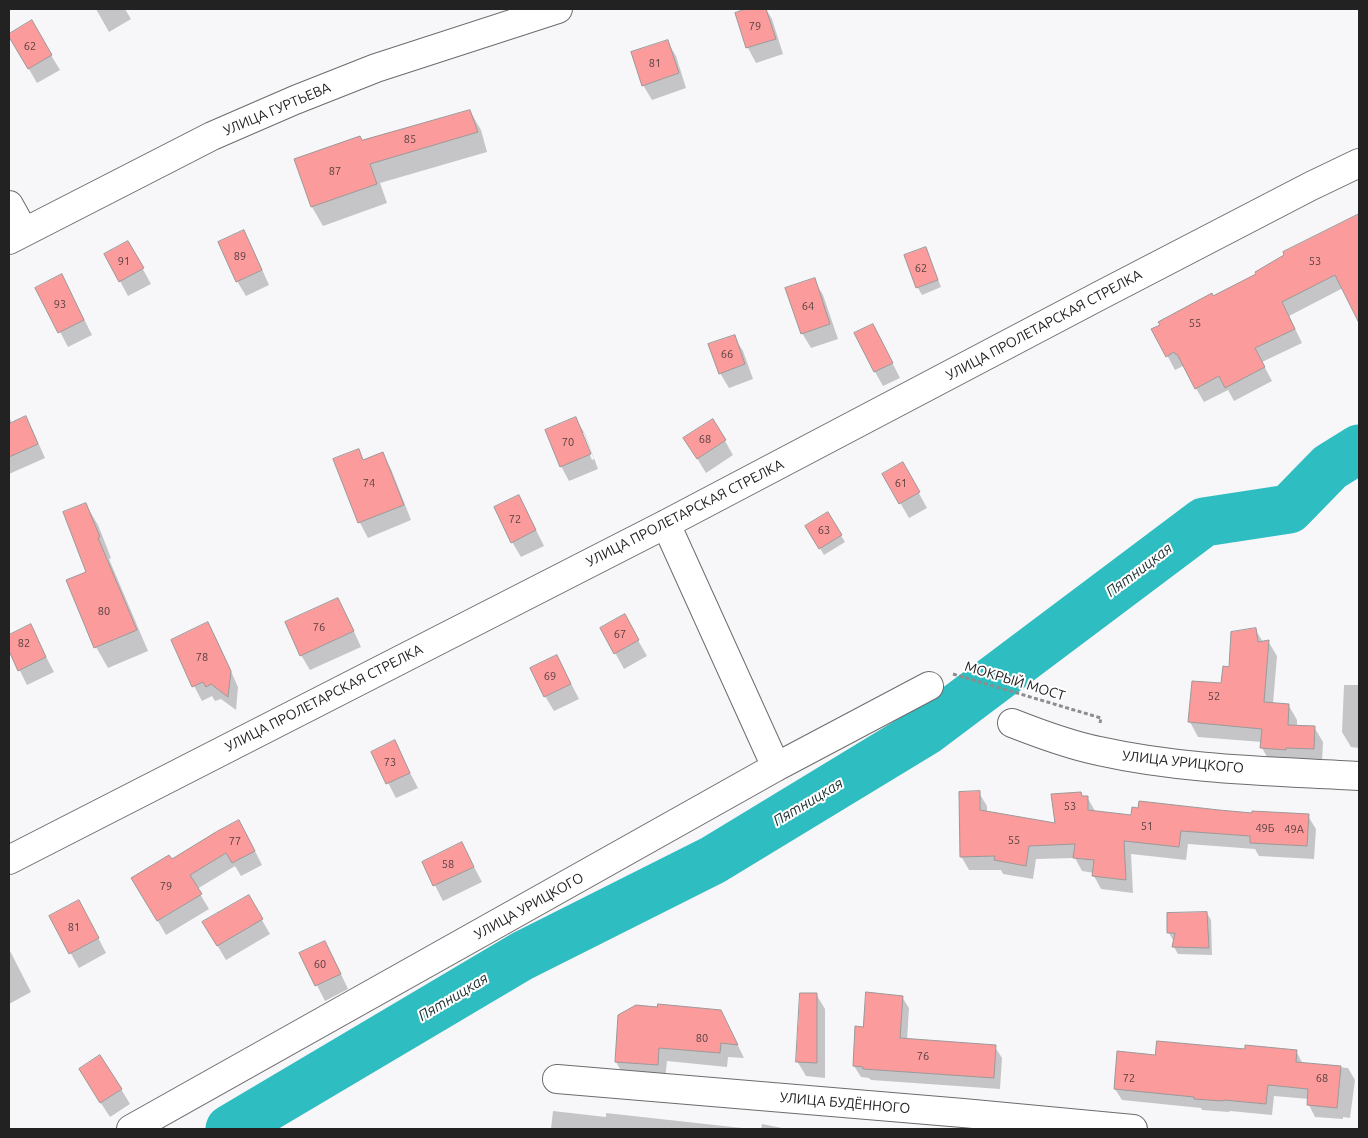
<!DOCTYPE html>
<meta charset="utf-8">
<style>
body{margin:0}
#map{position:relative;width:1368px;height:1138px;overflow:hidden;background:#f7f6f9;font-family:Ubuntu,sans-serif}
canvas{display:block}
.frame{position:absolute;inset:0;border:10px solid #222223;pointer-events:none}
</style>
<div id="map">
<canvas width="1368" height="1138"></canvas>
<div class="frame"></div>
</div>
<script>
const context = document.querySelector('canvas').getContext('2d');
context.lineJoin = 'round';
function paint(path, color) {
  context.fillStyle = color;
  context.fill(path, 'evenodd');
}
function trace(path, color, width, dash) {
  context.strokeStyle = color;
  context.lineWidth = width;
  context.lineCap = dash ? 'butt' : 'round';
  context.setLineDash(dash || []);
  context.stroke(path);
}
function label(font, color, halo, rows, align = 'center') {
  context.font = font + ' Ubuntu,sans-serif';
  context.lineWidth = 4;
  context.setLineDash([]);
  context.textBaseline = 'middle';
  context.strokeStyle = halo;
  context.fillStyle = color;
  for (const [text, x, y, turn = 0] of rows) {
    context.save();
    context.translate(x, y);
    context.rotate((+turn || 0) * Math.PI / 180);
    context.textAlign = isNaN(turn) ? turn : align;
    if (halo) context.strokeText(text, 0, 0);
    context.fillText(text, 0, 0);
    context.restore();
  }
}
const shadow = new Path2D(`
 M96 9H125L131 19 109 32Z
 M750 9H766L772 19 783 54 756 63 748 48 736 13Z
 M31 22 60 70 37 83 9 35Z
 M667 41 676 56 686 88 652 100 643 85Z
 M470 111 481 130 487 152 380 183 387 203 323 226 312 207 362 141Z
 M1359 216V321L1343 288 1289 316 1302 343 1262 362 1272 381 1234 401 1228 390 1204 402 1183 366 1175 370 1153 329 1258 274 1286 256 1284 253Z
 M243 232 252 247 269 285 246 296 237 281Z
 M128 242 151 284 128 296 120 281Z
 M906 256H929L941 287 922 295 918 288Z
 M814 280 823 295 838 339 811 348 802 333Z
 M37 288 70 291 92 335 68 347Z
 M873 325 900 378 883 386 875 372Z
 M734 337 743 351 753 379 729 388 720 373Z
 M9 416 12 424 25 418 33 431 45 458 9 474Z
 M576 419 585 434 598 469 569 481 561 466ZM581 433H584L594 459 592 460Z
 M725 441 733 455 706 473 694 453Z
 M358 450 364 461 383 454 391 469 411 520 368 538 360 523 334 460Z
 M903 464 927 508 909 518 884 475Z
 M519 496 544 546 521 557 512 542Z
 M86 505 98 525 111 558 109 559 148 651 108 668 96 647 68 581 88 572Z
 M828 514 845 542 824 555 807 526Z
 M338 599 346 614 361 647 310 670 301 655Z
 M624 616 647 656 624 669 602 629Z
 M208 624 216 638 238 687 236 710 221 699 215 701 212 696 202 701 194 686Z
 M30 626 54 672 27 685 9 649V636Z
 M1255 629 1263 642 1268 641 1277 656 1273 704 1289 706 1297 720V726L1314 727 1323 742 1322 763 1270 762 1262 748V742L1198 737 1190 722 1222 684 1230 668Z
 M557 656 579 699 554 711 545 696Z
 M1344 685H1359V748L1351 747 1342 732Z
 M394 742 418 788 396 798 372 752Z
 M979 793 987 806V812L1056 824 1083 797H1087L1095 811 1132 816 1253 814 1308 816 1316 829 1314 859 1259 856 1255 849 1188 844 1186 860 1131 854 1133 893 1101 889 1094 876V873L1082 871 1075 858 1036 859 1033 879 1003 874 1001 870H969L961 856Z
 M247 835 262 865 241 876 235 866 197 889 209 909 166 935 133 878 171 861Z
 M462 844 482 882 443 901 423 862Z
 M248 896 270 934 226 960 204 923Z
 M1207 913 1211 920 1212 955 1178 954 1174 947 1175 940H1173L1169 933 1168 914Z
 M50 916H87L106 953 79 968Z
 M9 949 31 992 9 1004Z
 M301 954 333 957 348 989 325 1001Z
 M816 994 825 1009V1078L806 1076 797 1061Z
 M902 997 909 1008 907 1040 995 1047 1002 1058 1000 1089 871 1080 869 1078 861 1077 854 1066 865 1028Z
 M728 1025 744 1058 728 1057 727 1067 667 1061 665 1079 624 1076 616 1062Z
 M1246 1050 1296 1051 1303 1064 1348 1068 1355 1080 1350 1118 1343 1117V1119L1315 1117 1309 1105V1099L1274 1096 1272 1115 1230 1111 1229 1112 1202 1110 1201 1108 1122 1100 1115 1089 1157 1056Z
 M89 1085 121 1089 130 1104 110 1117Z
 M553 1111 606 1117V1113L742 1128 743 1129H551Z
 M762 1124 787 1129H761Z`);
const river = new Path2D(`
 M230 1129 522 956 713 860 927 730 1204 522 1289 509 1330 467 1359 449`);
const building = new Path2D(`
 M746 9H766L776 39 746 48 735 13Z
 M32 20 52 55 28 69 9 37V34Z
 M668 40 679 73 642 86 631 52Z
 M470 110 478 132 370 164 377 184 311 207 294 159 360 136 362 140Z
 M1359 214V323L1335 275 1282 302 1295 329 1255 348 1265 367 1225 388 1219 376 1195 389 1177 354 1176 355 1174 352 1166 357 1151 329 1160 325 1158 322 1212 293 1213 296 1256 274 1255 272 1284 255 1283 252Z
 M244 230 262 270 236 282 218 242Z
 M128 241 144 268 119 282 104 254Z
 M926 247 938 280 916 288 904 255Z
 M62 274 84 320 58 333 35 288Z
 M815 278 830 324 801 334 785 288Z
 M873 324 893 363 874 372 854 333Z
 M735 335 745 364 719 374 708 344Z
 M26 416 38 444 9 457V424Z
 M576 417 591 454 560 467 545 430Z
 M713 419 726 440 697 459 683 438Z
 M359 449 363 460 383 452 404 505 358 523 333 459Z
 M903 462 920 492 899 504 882 474Z
 M519 495 536 530 511 543 494 507Z
 M86 503 100 537 98 538 137 630 94 648 66 580 86 572 63 512Z
 M828 512 842 535 819 549 805 526Z
 M338 598 354 631 300 656 285 622Z
 M625 614 639 640 614 654 600 628Z
 M208 622 231 671 228 697 211 684 206 687 203 682 192 687 171 640Z
 M31 624 46 657 18 671 9 651V635Z
 M1256 628 1258 642 1269 640 1264 702 1289 704 1288 725 1315 726 1314 749 1286 748V750L1260 748 1262 729 1188 722 1192 681 1221 683 1223 666 1229 667 1231 632Z
 M557 655 571 684 544 697 530 668Z
 M395 740 410 773 386 784 371 752Z
 M980 791V810L1055 823 1051 794 1081 792 1082 796H1088V810L1131 815 1132 807 1138 808 1139 801 1219 810 1252 813V811L1309 814 1307 846 1250 843V836L1181 831 1179 847 1124 841 1126 880 1092 876 1094 860 1073 858 1075 844 1029 846 1026 866 994 860 995 856 960 857 959 792Z
 M239 820 255 851 232 863 226 853 190 875 202 894 157 921 131 878 169 855 172 859 216 832Z
 M462 842 474 867 433 886 422 862Z
 M249 895 263 919 217 946 202 922Z
 M79 900 99 938 69 954 49 916Z
 M1207 912 1209 948 1172 947 1175 933H1167V913Z
 M325 941 341 974 315 986 299 953Z
 M866 992 903 996 900 1038 996 1045 994 1078 863 1069V1067L853 1066 855 1026 863 1027Z
 M800 993H817V1063L796 1062Z
 M658 1004 721 1010 738 1045 721 1043 720 1053 659 1048 658 1065 615 1062 618 1015 636 1005 657 1007Z
 M1157 1041 1245 1049V1045L1297 1050 1296 1062 1341 1066 1337 1108 1307 1105 1308 1089 1268 1085 1266 1104 1224 1100 1223 1101 1194 1099V1097L1114 1089 1117 1051 1155 1055Z
 M100 1055 122 1089 100 1103 79 1069Z`);
const path = new Path2D(`
 M953 674 1101 718 1100 723`);
const minor = new Path2D(`
 M9 205 24 232
 M9 240 212 136 295 100 376 68 558 9
 M666 524 776 767
 M1012 723C1040 734 1069 745 1099 751 1184 770 1273 771 1359 776
 M9 860 666 524 1099 296 1311 186 1359 163
 M557 1079 963 1113 1133 1129
 M131 1129 776 767 929 686`);
const numberNames = [
 ["79",755,26],
 ["62",30,46],
 ["81",655,63],
 ["85",410,139],
 ["87",335,171],
 ["89",240,256],
 ["91",124,261],
 ["53",1315,261],
 ["62",921,268],
 ["93",60,304],
 ["64",808,306],
 ["55",1195,323],
 ["66",727,354],
 ["68",705,439],
 ["70",568,442],
 ["74",369,483],
 ["61",901,483],
 ["72",515,519],
 ["63",824,530],
 ["80",104,611],
 ["76",319,627],
 ["67",620,634],
 ["82",24,643],
 ["78",202,657],
 ["69",550,676],
 ["52",1214,696],
 ["73",390,762],
 ["53",1070,806],
 ["51",1147,826],
 ["49Б",1265,828],
 ["49А",1294,829],
 ["55",1014,840],
 ["77",235,841],
 ["58",448,864],
 ["79",166,886],
 ["81",74,927],
 ["60",320,964],
 ["80",702,1038],
 ["76",923,1056],
 ["72",1129,1078],
 ["68",1322,1078]
];
const streetNames = [
 ["УЛИЦА ГУРТЬЕВА",277,109,-23],
 ["УЛИЦА ПРОЛЕТАРСКАЯ СТРЕЛКА",1044,325,-28],
 ["УЛИЦА ПРОЛЕТАРСКАЯ СТРЕЛКА",685,513,-27],
 ["МОКРЫЙ МОСТ",1015,681,17],
 ["УЛИЦА ПРОЛЕТАРСКАЯ СТРЕЛКА",324,698,-27],
 ["УЛИЦА УРИЦКОГО",1183,762,6],
 ["УЛИЦА УРИЦКОГО",529,906,-29],
 ["УЛИЦА БУДЁННОГО",845,1103,5]
];
const waterNames = [
 ["Пятницкая",1139,570,-37],
 ["Пятницкая",808,802,-31],
 ["Пятницкая",453,997,-31]
];
paint(shadow, '#0003');
trace(river, '#2ebdc0', 49);
paint(building, '#fb9b9b');
trace(building, '#9c9898', 1);
trace(minor, '#6c6c6f', 30);
trace(path, '#8d8c8e', 3, [4, 2.5]);
trace(minor, '#fff', 28);
label('11px', '#584041', null, numberNames);
label('14px', '#222223', '#fff', streetNames);
label('italic 15px', '#1a3031', '#fff', waterNames);
</script>
